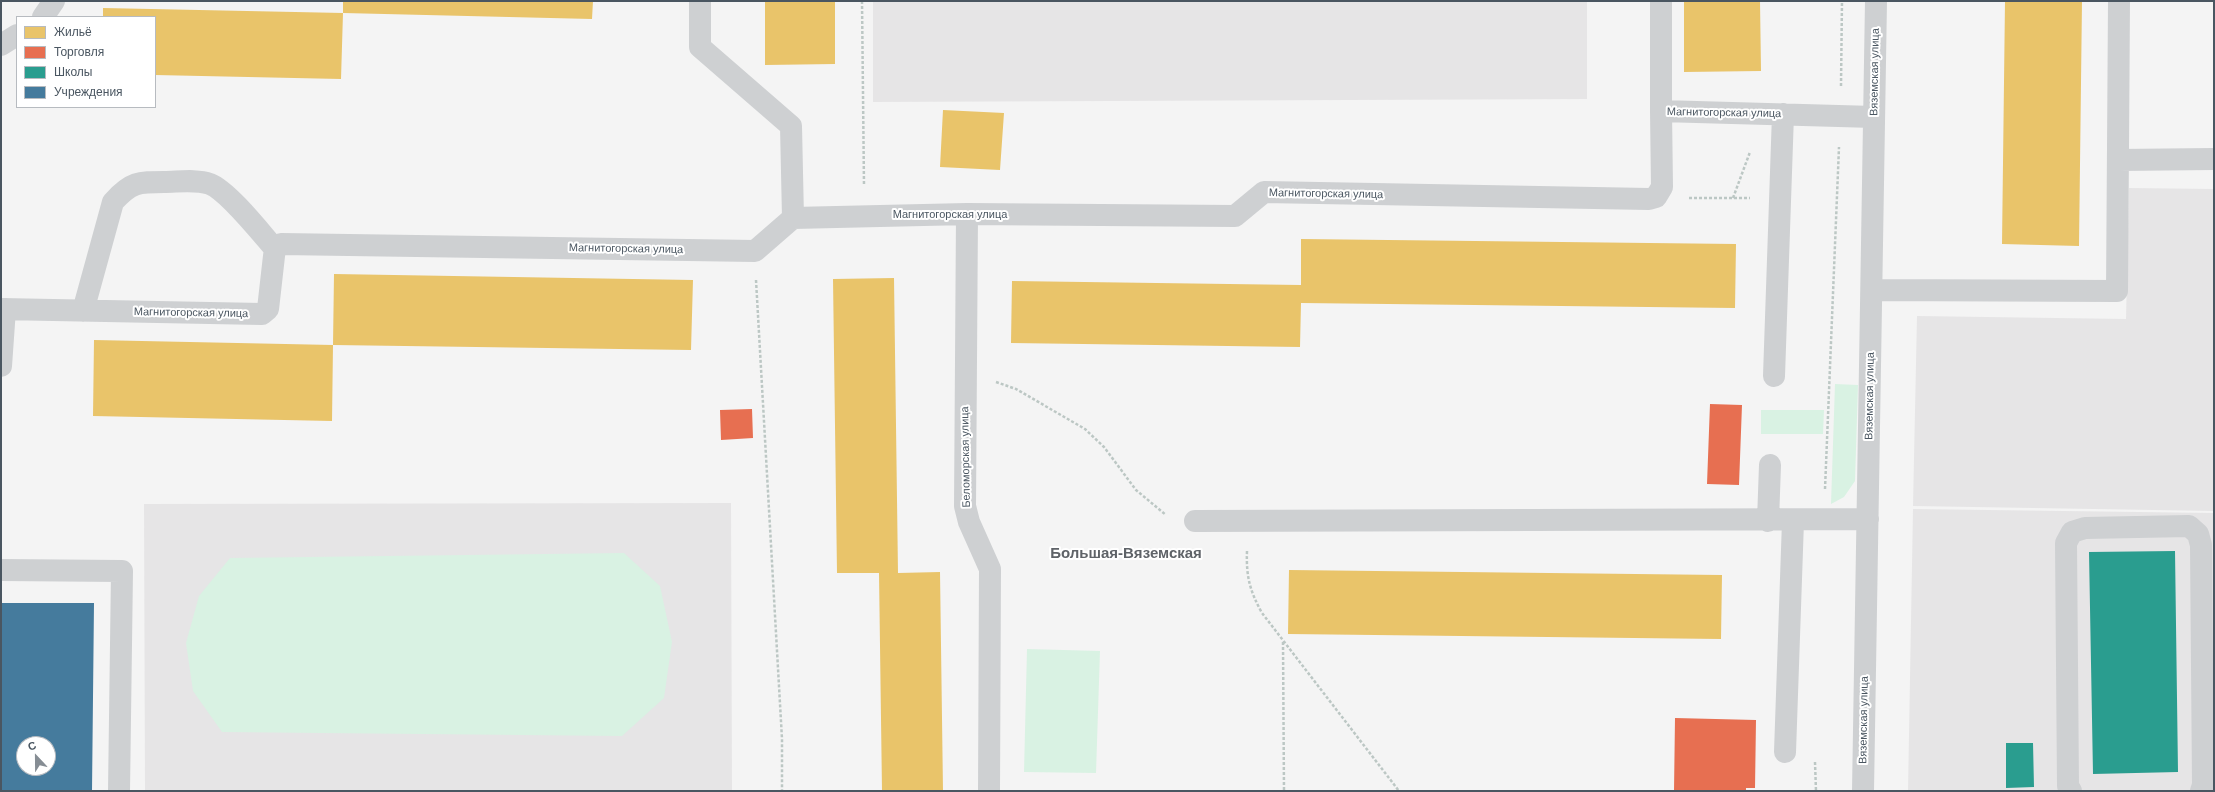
<!DOCTYPE html>
<meta charset="utf-8">
<style>
body{margin:0}
#map{position:relative;width:2215px;height:792px;overflow:hidden;background:#f4f4f4;font-family:Helvetica,sans-serif}
canvas{display:block}
.frame{position:absolute;inset:0;border:2px solid #4a5661;pointer-events:none}
.legend{position:absolute;left:16px;top:16px;width:140px;height:92px;box-sizing:border-box;background:#fff;border:1px solid #b7bbc0;margin:0;padding:5px 7px;list-style:none;font-size:12px;color:#4a5661}
.legend li{display:flex;align-items:center;gap:8px;height:20px}
.legend b{width:20px;border:1px solid #b7bbc0}
.north{position:absolute;left:16px;top:736px;width:40px;height:40px;box-sizing:border-box;background:#fff;border:1px solid #b7bbc0;border-radius:50%;rotate:338deg;font-size:11px;font-weight:700;line-height:16px;text-align:center;color:#4a5661}
.north::after{content:'';display:block;margin:auto;width:14px;height:18px;background:#868d94;clip-path:polygon(50% 0,100% 100%,50% 72%,0 100%)}
</style>
<div id="map">
<canvas width="2215" height="792"></canvas>
<div class="frame"></div>
<ul class="legend">
<li><b style="height:11px;background:#e9c46a"></b>Жильё</li>
<li><b style="height:11px;background:#e76f51"></b>Торговля</li>
<li><b style="height:11px;background:#2a9d8f"></b>Школы</li>
<li><b style="height:11px;background:#457b9d"></b>Учреждения</li>
</ul>
<div class="north">С</div>
</div>
<script>
const context = document.querySelector('canvas').getContext('2d');
context.lineJoin = 'round';
function paint(path, color) {
  context.fillStyle = color;
  context.fill(path, 'evenodd');
}
function trace(path, color, width, dash) {
  context.strokeStyle = color;
  context.lineWidth = width;
  context.lineCap = dash ? 'butt' : 'round';
  context.setLineDash(dash || []);
  context.stroke(path);
}
function label(font, color, halo, rows, align = 'center') {
  context.font = font + ' Helvetica,sans-serif';
  context.lineWidth = 4;
  context.setLineDash([]);
  context.textBaseline = 'middle';
  context.strokeStyle = halo;
  context.fillStyle = color;
  for (const [text, x, y, turn = 0] of rows) {
    context.save();
    context.translate(x, y);
    context.rotate((+turn || 0) * Math.PI / 180);
    context.textAlign = isNaN(turn) ? turn : align;
    if (halo) context.strokeText(text, 0, 0);
    context.fillText(text, 0, 0);
    context.restore();
  }
}
const education = new Path2D(`
 M873 1H1587V99L873 102Z
 M2129 188 2214 189V511L1913 506 1917 316 2126 319Z
 M731 503 732 791H145L144 504Z
 M1913 509 2214 513V791H1908Z`);
const green = new Path2D(`
 M1835 384 1858 385 1855 481 1844 497 1831 504Z
 M1761 410H1824L1823 434H1761Z
 M624 553 660 586 672 642 664 698 622 736 222 732 193 691 186 643 199 596 230 558Z
 M1027 649 1100 651 1096 773 1024 772Z`);
const homes = new Path2D(`
 M343 1H593L592 19 343 13Z
 M765 1H835V64L765 65Z
 M1684 1H1760L1761 71 1684 72Z
 M2005 1H2082L2079 246 2002 244Z
 M103 8 343 13 341 79 155 75V17H103Z
 M943 110 1004 113 1000 170 940 167Z
 M1301 239 1736 244 1735 308 1301 303 1300 347 1011 343 1012 281 1301 285Z
 M334 274 693 280 691 350 333 345Z
 M894 278 898 573 940 572 943 791H882L879 573H837L833 279Z
 M94 340 333 345 332 421 93 416Z
 M1289 570 1722 575 1721 639 1288 634Z`);
const shops = new Path2D(`
 M1710 404 1742 405 1739 485 1707 484Z
 M752 409 753 438 721 440 720 410Z
 M1675 718 1756 720 1755 788H1746V791H1674Z`);
const schools = new Path2D(`
 M2175 551 2178 772 2093 774 2089 552Z
 M2006 743H2033L2034 787 2006 788Z`);
const public = new Path2D(`
 M1 603H94L92 791H1ZM24 744H48V768H24Z`);
const path = new Path2D(`
 M862 1 864 186
 M1841 86 1842 1
 M1689 198H1750
 M1733 198 1750 152
 M756 280 782 739V791
 M996 382 1016 389 1085 429 1104 447 1136 490 1166 515
 M1825 489 1839 147
 M1247 551C1246 577 1250 591 1262 613L1399 791
 M1283 642 1284 791
 M1815 762 1816 791`);
const minor = new Path2D(`
 M700 1V47L791 126 793 218
 M1661 1V111
 M43 17 54 1
 M1 45 17 35
 M2118 160 2214 159
 M967 214 965 506 969 522 990 569 989 791
 M1872 290 2117 291 2119 1
 M1 309 262 314 268 309 274 256 275 249 281 244 755 251 793 218 967 214 1235 216 1264 192 1649 199 1656 197 1662 187 1661 111 1874 117
 M83 311 113 202C131 182 138 182 164 182 178 182 196 179 210 184 228 191 261 233 275 249
 M1 366 5 309
 M1774 376 1783 114
 M1195 521 1868 519
 M1768 521 1770 465
 M1 570 122 571 119 791
 M1785 752 1793 521
 M1863 791 1876 1
 M2071 791 2068 786 2066 543 2072 532 2085 528 2189 526 2198 534 2201 545 2203 785 2201 791`);
const streetNames = [
 ["Вяземская улица",1875,72,-89],
 ["Магнитогорская улица",1724,113,1],
 ["Магнитогорская улица",1326,194,1],
 ["Магнитогорская улица",950,215],
 ["Магнитогорская улица",626,249,1],
 ["Магнитогорская улица",191,313,1],
 ["Вяземская улица",1870,396,-89],
 ["Беломорская улица",966,457,-91],
 ["Вяземская улица",1864,720,-89]
];
const districtNames = [
 ["Большая-Вяземская",1126,554]
];
paint(education, '#e6e5e6');
paint(green, '#d9f2e3');
paint(homes, '#e9c46a');
paint(shops, '#e76f51');
paint(schools, '#2a9d8f');
paint(public, '#457b9d');
trace(path, '#bcc7c4', 2.5, [3, 2]);
trace(minor, '#ced0d2', 22);
label('11px', '#4a5661', '#fff', streetNames);
label('bold 15px', '#5f6368', '#fff', districtNames);
</script>
